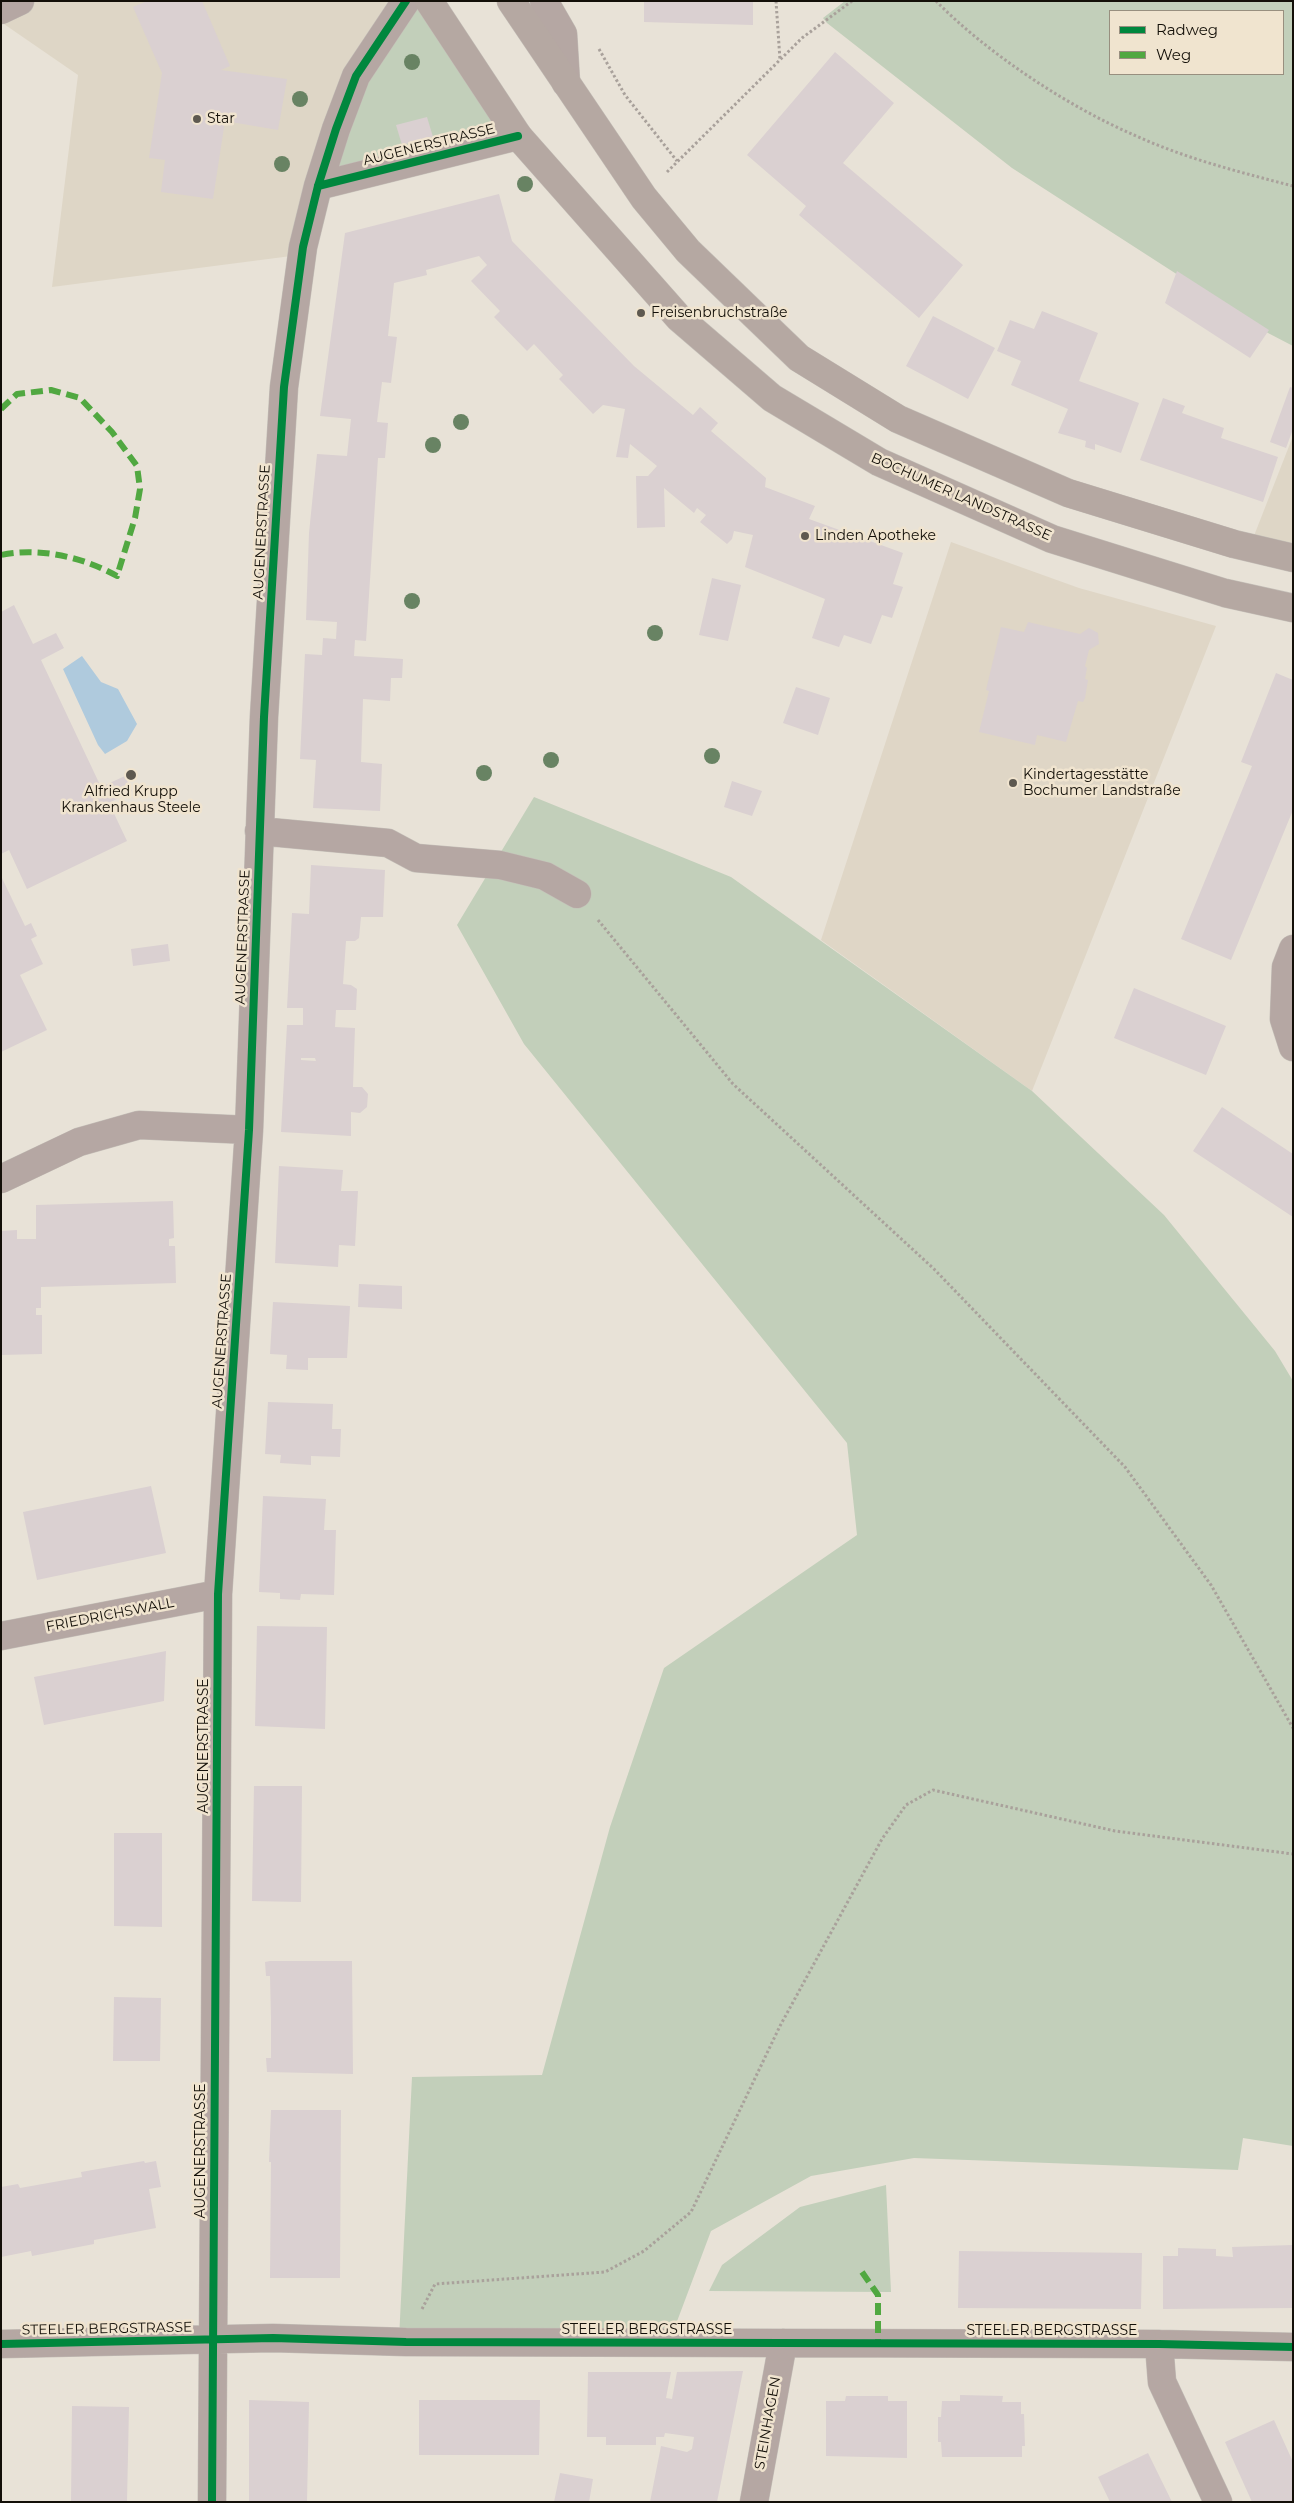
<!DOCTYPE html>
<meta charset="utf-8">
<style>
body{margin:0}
#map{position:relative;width:1294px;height:2503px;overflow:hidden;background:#e8e2d7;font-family:Montserrat,sans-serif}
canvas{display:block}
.frame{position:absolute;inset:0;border:2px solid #130f08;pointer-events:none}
.legend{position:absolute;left:1109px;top:10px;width:175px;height:65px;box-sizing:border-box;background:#f0e4cf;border:1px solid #988f7f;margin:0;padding:6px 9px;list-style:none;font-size:15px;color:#130f08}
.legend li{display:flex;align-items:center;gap:10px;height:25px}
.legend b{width:25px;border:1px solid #988f7f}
</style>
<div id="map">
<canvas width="1294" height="2503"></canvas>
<div class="frame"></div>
<ul class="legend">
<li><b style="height:6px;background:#00873e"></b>Radweg</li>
<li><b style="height:6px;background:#51a841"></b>Weg</li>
</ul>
</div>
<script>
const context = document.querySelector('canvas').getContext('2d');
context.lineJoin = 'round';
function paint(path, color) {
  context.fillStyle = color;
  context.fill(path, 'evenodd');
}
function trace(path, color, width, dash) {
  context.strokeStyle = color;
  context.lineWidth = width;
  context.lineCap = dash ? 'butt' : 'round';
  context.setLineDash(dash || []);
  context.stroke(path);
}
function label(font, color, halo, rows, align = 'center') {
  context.font = font + ' Montserrat,sans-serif';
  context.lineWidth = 5;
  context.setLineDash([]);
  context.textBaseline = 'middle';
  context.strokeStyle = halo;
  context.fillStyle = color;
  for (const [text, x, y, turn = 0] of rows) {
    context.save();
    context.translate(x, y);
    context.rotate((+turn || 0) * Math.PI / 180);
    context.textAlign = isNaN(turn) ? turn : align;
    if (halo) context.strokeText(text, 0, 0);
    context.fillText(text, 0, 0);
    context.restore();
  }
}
const commercial = new Path2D(`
 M21 1H405L299 255 52 287 78 75 1 22Z
 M1293 436V556L1250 546Z`);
const education = new Path2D(`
 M951 542 1079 588 1216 626 1032 1091 821 940Z`);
const green = new Path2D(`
 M409 1H426L516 135 320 183 338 130Z
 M845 1H1293V346L1268 333 1012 168 827 23 823 18ZM1110 11H1283V74H1110Z
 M534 797 731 877 1032 1091 1164 1215 1275 1351 1293 1381V2146L1243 2138 1238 2170 914 2158 811 2176 711 2231 670 2340 399 2339 412 2077 542 2075 610 1827 664 1668 857 1535 847 1443 524 1044 457 925Z
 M886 2185 891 2292 709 2291 722 2265 800 2207Z`);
const water = new Path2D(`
 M82 656 101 682 118 689 137 724 127 741 105 754 98 745 63 669Z`);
const building = new Path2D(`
 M147 1H202L230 66 221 70 287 79 278 130 225 121 213 199 161 192 165 160 149 158 162 73 133 7Z
 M644 1H753V25L644 22Z
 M835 52 894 103 843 163 963 265 919 318 799 215 806 206 747 155Z
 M427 117 433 137 402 145 396 125Z
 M499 194 512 241 634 366 693 415 700 407 718 423 711 431 766 478 765 487 815 506 809 519 903 553 893 584 903 587 892 618 882 615 871 644 844 635 839 647 812 638 825 599 745 567 753 535 734 531 732 539 727 544 700 522 706 515 697 508 694 513 664 488 665 527 637 528 636 476H648L657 466 630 444 628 458 616 457 625 409 603 405 593 414 559 379 563 375 534 344 527 351 494 317 500 311 471 281 487 265 479 256 426 270 427 275 394 283 388 336 397 337 391 383 382 382 377 422 388 423 385 458H378L366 641 355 640 354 656 403 659 402 678H391L390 701 363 699 361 762 382 764 380 811 313 808 316 760 300 759 305 654 322 655 323 638 336 639 337 622 306 620 309 533 317 454 347 456 351 419 320 416 345 233Z
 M1177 271 1269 330 1250 358 1165 303Z
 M1042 311 1098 333 1079 381 1139 403 1121 453 1095 444V450L1085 447 1086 441 1058 433 1068 409 1011 385 1021 361 997 351 1010 320 1034 329Z
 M933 316 995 348 968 399 906 366Z
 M1290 387 1293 388V429L1286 448 1270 442Z
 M1163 398 1185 406 1182 413 1224 428 1221 438 1278 457 1263 502 1140 460Z
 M712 578 741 585 728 641 699 635Z
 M14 605 33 644 56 633 64 648 41 660 101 787 125 776 132 791 109 803 127 841 27 889 9 850 1 854V612Z
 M1028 622 1080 634 1089 628 1098 633 1099 644 1089 650 1085 666 1087 668 1085 679 1088 680 1085 698 1083 702 1078 701 1066 742 1037 735 1035 745 979 732 989 691 986 690 1001 627 1024 632Z
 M1276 673 1293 680V810L1231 960 1181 939 1252 766 1241 762Z
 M796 687 830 698 818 735 783 723Z
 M732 781 762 791 752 816 724 807Z
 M311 865 385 870 383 917H361L359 938 355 941H346L343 984 351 985 357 989 356 1010H336L335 1027 355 1028 353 1087H362L368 1094 367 1107 360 1113 351 1112V1136L281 1132 287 1025H303V1008H287L292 913 309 914ZM301 1058H315L316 1061 301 1060Z
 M1 876 25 926 31 923 37 936 31 939 43 964 20 975 47 1030 1 1052Z
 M168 944 170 961 133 966 131 949Z
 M1134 988 1226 1026 1206 1075 1114 1038Z
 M1222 1107 1293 1154V1217L1193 1151Z
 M279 1166 343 1170 341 1191H358L355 1246 339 1245 338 1267 275 1263Z
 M173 1201 174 1238 169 1239V1246H175L176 1283 41 1287V1308H36V1315H42V1354L1 1355V1231L17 1230V1239H36V1205Z
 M359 1284 402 1286V1309L358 1307Z
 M273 1302 350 1306 347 1358H308V1370L286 1369 287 1355 270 1354Z
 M268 1402 333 1404 332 1429H341L340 1457 311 1456V1465L280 1463 281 1455 265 1454Z
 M151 1486 166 1553 37 1580 23 1512Z
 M263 1496 326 1499 324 1530H336L334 1595 301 1594 300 1600 280 1599V1593L259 1592Z
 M257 1626 327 1627 325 1729 255 1726Z
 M166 1651 164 1701 44 1725 34 1677Z
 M254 1786H302L301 1902 252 1901Z
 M114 1833H162V1927L114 1926Z
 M270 1961H352L353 2074 267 2072 266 2058H271V2018L270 1976H266L265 1962Z
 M114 1997 161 1998 160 2061H113Z
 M271 2110H341L340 2278H270L271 2162H269Z
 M144 2161 145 2163 156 2161 161 2187 149 2189 156 2228 94 2240V2244L32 2256 31 2251 1 2257V2187L18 2184 20 2188 82 2177 81 2172Z
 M1293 2245V2308L1163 2309V2256H1178V2248L1216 2249V2256L1233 2257 1232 2247Z
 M959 2251 1142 2253 1141 2309 958 2308Z
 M743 2371 717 2502H650L661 2446 687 2452 692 2449 694 2437 665 2433 664 2437H656V2445H606V2437H587L588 2372H671L666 2398 672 2399 677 2372Z
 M960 2395 1003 2396 1002 2402H1021V2414H1024L1025 2446H1022V2457H942L941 2442H938V2417H941L942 2401H960Z
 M846 2396H888V2401H907V2458L826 2456V2401H845Z
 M249 2400 309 2402 307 2502H249Z
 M419 2400H540L539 2455H419Z
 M72 2406 129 2407 127 2502H71Z
 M1274 2420 1293 2462V2502H1252L1225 2442Z
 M1148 2453 1172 2502H1110L1098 2477Z
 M560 2473 593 2479 589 2502H554Z`);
const path = new Path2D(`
 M776 1 780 60
 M936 1C987 53 1067 106 1134 135 1184 158 1239 172 1293 186
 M599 49 625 95 677 161
 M667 172 802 38 852 1
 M598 920 733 1084 934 1269 1125 1467 1211 1585 1293 1728
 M422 2309 435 2284 605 2272 644 2251 691 2212 780 2026 882 1839 906 1805 933 1790 1115 1831 1293 1854`);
const minor = new Path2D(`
 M544 1 563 34 566 83
 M1 10 20 1
 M318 186 518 136
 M259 831 388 843 416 858 500 865 545 876 577 894
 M1293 949 1286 967 1284 1019 1293 1047
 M1 1179 79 1142 139 1125 249 1130
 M1 1636 218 1594
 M1 2344 273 2338 406 2342 1159 2344 1293 2347
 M1159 2344 1162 2382 1218 2502
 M212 2502 218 1594 249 1130 264 717 284 387 303 247 318 186 336 129 356 76 406 1
 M754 2502 783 2343`);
const major = new Path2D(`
 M429 1 518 136 679 318 772 398 879 462 1052 539 1225 593 1293 608
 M511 1 644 198 688 251 799 358 898 419 1068 493 1234 544 1293 558`);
const quiet = new Path2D(`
 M1 409 17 394 51 390 80 398 112 432 137 466 140 489 135 518 117 576C83 557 39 547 1 555
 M862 2272 878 2295V2343`);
const cycleway = new Path2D(`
 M318 186 518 136
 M1 2344 273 2338 406 2342 1159 2344 1293 2347
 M212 2502 218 1594 249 1130 264 717 284 387 303 247 318 186 336 129 356 76 406 1`);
const trees = [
 [412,62],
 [300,99],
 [282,164],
 [525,184],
 [461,422],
 [433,445],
 [412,601],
 [655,633],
 [712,756],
 [551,760],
 [484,773]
];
const markers = [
 [197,119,5,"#5e5950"],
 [641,313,5,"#5e5950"],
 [805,536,5,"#5e5950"],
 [131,775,6,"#5e5950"],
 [1013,783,5,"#5e5950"]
];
const poiNames = [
 ["Star",207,119],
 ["Freisenbruchstraße",651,313],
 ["Linden Apotheke",815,536],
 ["Kindertagesstätte",1023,775],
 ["Bochumer Landstraße",1023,791],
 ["Alfried Krupp",131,792,"center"],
 ["Krankenhaus Steele",131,808,"center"]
];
const streetNames = [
 ["AUGENERSTRASSE",429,145,-14],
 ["BOCHUMER LANDSTRASSE",961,497,24],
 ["AUGENERSTRASSE",262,532,-87],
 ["AUGENERSTRASSE",243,937,-88],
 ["AUGENERSTRASSE",222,1341,-86],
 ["FRIEDRICHSWALL",110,1615,-11],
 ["AUGENERSTRASSE",204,1746,-90],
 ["AUGENERSTRASSE",201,2151,-90],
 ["STEELER BERGSTRASSE",107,2329,-1],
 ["STEELER BERGSTRASSE",647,2330],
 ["STEELER BERGSTRASSE",1052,2331],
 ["STEINHAGEN",768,2423,-80]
];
paint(commercial, '#ded6c6');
paint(education, '#dfd6c6');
paint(green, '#c2cfba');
paint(water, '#afcadd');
paint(building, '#dad0d1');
trace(minor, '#c4bfb8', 29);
trace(major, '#c4bfb8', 29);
trace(path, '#a9a19b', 3, [2.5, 2.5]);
trace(minor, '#b5a7a3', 28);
trace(major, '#b5a8a2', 28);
trace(quiet, '#51a841', 6, [12, 6]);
trace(cycleway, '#00873e', 8);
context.fillStyle = '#688363';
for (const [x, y] of trees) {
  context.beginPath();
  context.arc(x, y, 8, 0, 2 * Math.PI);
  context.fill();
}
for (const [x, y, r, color] of markers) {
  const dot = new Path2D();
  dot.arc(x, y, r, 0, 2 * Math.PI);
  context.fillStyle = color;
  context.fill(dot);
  trace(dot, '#f0e4cf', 2);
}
label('14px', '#130f08', '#f0e4cf', poiNames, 'left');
label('14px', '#130f08', '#f0e4cf', streetNames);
</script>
